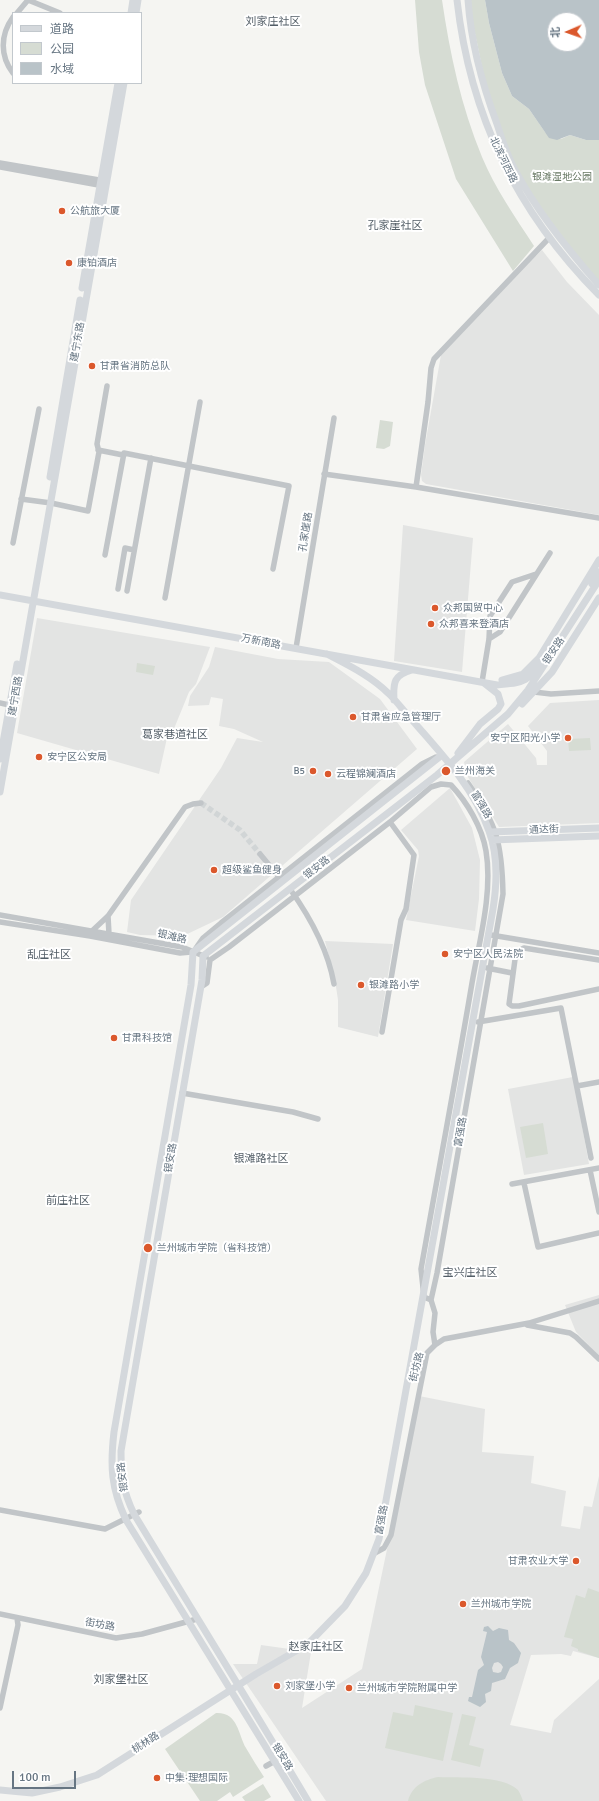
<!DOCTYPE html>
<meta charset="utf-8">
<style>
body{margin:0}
#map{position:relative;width:599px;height:1801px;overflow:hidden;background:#f5f5f2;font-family:Signika,"Noto Sans SC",sans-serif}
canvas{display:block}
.legend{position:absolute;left:12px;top:12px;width:130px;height:72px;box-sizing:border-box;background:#fff;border:1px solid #c2c8cd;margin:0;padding:5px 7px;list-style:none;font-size:12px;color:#667582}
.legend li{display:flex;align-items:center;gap:8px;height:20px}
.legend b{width:20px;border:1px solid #c2c8cd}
.north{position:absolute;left:547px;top:12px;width:40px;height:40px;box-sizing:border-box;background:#fff;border:1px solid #c2c8cd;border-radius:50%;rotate:268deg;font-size:11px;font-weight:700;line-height:16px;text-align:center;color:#667582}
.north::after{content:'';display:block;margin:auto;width:14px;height:18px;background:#db582c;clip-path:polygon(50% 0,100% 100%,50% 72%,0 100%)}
.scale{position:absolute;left:12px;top:1771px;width:64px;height:18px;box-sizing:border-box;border:2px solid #667582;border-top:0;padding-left:5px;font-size:12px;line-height:14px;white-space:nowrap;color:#667582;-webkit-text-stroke:3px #fff;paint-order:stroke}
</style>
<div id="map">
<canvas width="599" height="1801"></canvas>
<ul class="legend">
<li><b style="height:5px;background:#d4d8dc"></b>道路</li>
<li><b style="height:11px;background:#d6dcd3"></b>公园</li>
<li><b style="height:11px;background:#b9c3c8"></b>水域</li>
</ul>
<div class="north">北</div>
<div class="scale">100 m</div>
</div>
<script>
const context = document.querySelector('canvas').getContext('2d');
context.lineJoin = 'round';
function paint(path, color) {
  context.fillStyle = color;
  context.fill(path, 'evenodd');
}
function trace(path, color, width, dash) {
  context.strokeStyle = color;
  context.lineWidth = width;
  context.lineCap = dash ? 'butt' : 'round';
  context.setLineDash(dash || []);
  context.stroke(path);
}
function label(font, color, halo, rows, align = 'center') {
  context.font = font + ' Signika,"Noto Sans SC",sans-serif';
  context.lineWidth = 4;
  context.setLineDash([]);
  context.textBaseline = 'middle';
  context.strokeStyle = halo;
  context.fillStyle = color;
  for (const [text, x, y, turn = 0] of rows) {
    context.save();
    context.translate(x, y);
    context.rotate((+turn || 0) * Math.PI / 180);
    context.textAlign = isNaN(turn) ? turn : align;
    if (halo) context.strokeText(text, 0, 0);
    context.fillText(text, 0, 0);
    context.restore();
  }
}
const built = new Path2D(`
 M542 250 567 282 599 315V515L426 484 422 481 421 475 425 445 441 355 531 260Z
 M403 525 473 538 462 672 394 661Z
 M37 618 210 647 196 684 189 692 171 736 167 738 159 774 17 733Z
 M215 647 278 659 329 662 380 699 417 749 223 917 183 936 140 935 127 932 131 900 221 768 237 738 263 742 234 729 219 726 223 699 211 697 209 705 188 706 190 696 209 667Z
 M599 700V823L499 827 468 777 464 762 508 724 536 758 537 765H547V751L528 726 550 703Z
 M450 788 472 828 480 860 479 899 475 931 406 920 419 856 418 850 401 830Z
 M325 941 393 944 378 1037 338 1027V1000L335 980Z
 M573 1077 589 1164 524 1175 508 1089Z
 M599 1295V1356L576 1332 565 1305Z
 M419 1396 485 1409 482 1452 534 1456 531 1483 566 1491 561 1526 580 1529 584 1506 592 1507 599 1476V1658L573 1651 571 1656 561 1654 531 1655 510 1725 551 1733 554 1720 599 1679V1801H326L233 1664H257L261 1645 311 1652 302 1708 362 1669Z`);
const green = new Path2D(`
 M415 0H442C450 54 461 106 482 157 495 188 515 217 534 246L513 271 456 179 425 85 419 52Z
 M468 0H485L489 23 502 73 512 96 529 109 545 132 561 139 570 135 586 140H599V285L570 252 518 176 490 105Z
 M380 420 393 422 390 446 384 449 376 448Z
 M137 663 155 666 153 675 136 672Z
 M590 738 591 750 569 751 568 739Z
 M543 1123 548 1154 526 1158 520 1127Z
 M588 1588 599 1592V1658L578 1651V1649L571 1646 573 1639 564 1637 576 1595 585 1598Z
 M415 1705 453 1713 443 1761 385 1748 393 1712 413 1716Z
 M216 1713C238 1712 238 1734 246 1748 252 1758 258 1768 264 1777L233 1797 230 1792 217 1801H200L165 1749Z
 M462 1714 476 1717 469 1745 484 1749 480 1767 451 1760Z
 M438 1777C458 1778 503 1775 518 1790 520 1793 522 1798 523 1801H408C412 1786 424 1780 438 1777Z
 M263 1784 271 1797 264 1801H245L242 1797Z`);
const water = new Path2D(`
 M485 0H599V140H586L570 135 557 140 549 138 529 109 512 96 502 73 489 23ZM555 20H579V44H555Z
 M488 1626 493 1631 499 1628 508 1630 509 1640 514 1643 521 1653 518 1663 510 1668 505 1679 492 1683 491 1691 485 1694 486 1702 480 1707 468 1701 469 1697H472L478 1670 484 1665 481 1657 487 1632 483 1631 484 1627ZM498 1662 501 1664 503 1667 501 1672 498 1673 493 1672 492 1668 494 1663Z`);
const minorTunnel = new Path2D(`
 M201 803 240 830 260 854`);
const minor = new Path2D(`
 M28 0 60 13
 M17 13 28 0
 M13 17C0 35 0 56 13 73
 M0 163 105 181
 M0 167 104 186
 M98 450 123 455
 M324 474 416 487 599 518
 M416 487 428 402 431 368 434 359 549 238
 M21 499 51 503 88 511 99 452 97 444 107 386
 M13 543 39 409
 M105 555 124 453 289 486 273 569
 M118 589 125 548 134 550
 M127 591 151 458
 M165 598 200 402
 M489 639 500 632 550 553
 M296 648 334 418
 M482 682 489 639 490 616 512 582 536 574
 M534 692 551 694 599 691
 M0 703 9 705
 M260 854 279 877
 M290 889C310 917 328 950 334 984
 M0 915 182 947 206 957
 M108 916 109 934
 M0 922 90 936 180 953 191 952
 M92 931 108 916 185 807 193 804 201 803
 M491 935 599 953
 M196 948 203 938 221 923 422 764 436 757
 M599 960 524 948 516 952 509 1004 512 1006H519L599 989
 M487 968 512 973
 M201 987 207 983 210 960 229 947 390 822 431 787 441 784 451 785C467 802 482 827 486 851 493 893 479 942 472 983 456 1078 438 1173 421 1269L424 1297 431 1300 435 1313 433 1332 435 1345
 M478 1022 561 1008 591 1158
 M382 1032 401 920 406 909 414 855 390 822
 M577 1086 599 1082
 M182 1093 293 1112 318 1119
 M590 1170 599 1212
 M524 1183 538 1247 599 1233
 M512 1184 599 1168
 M431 1300 437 1273 503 894C502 844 497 824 468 783
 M527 1325 570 1333 576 1337 599 1359
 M0 1510 105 1529 139 1512
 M373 1554 384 1548 391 1535 427 1353 435 1345 444 1339 529 1323 599 1301
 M0 1614 116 1638 142 1634 197 1619
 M0 1708 18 1625 17 1618
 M266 1766 275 1761`);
const major = new Path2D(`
 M457 0C470 116 517 212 599 295
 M468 0C471 43 482 84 497 124 502 140 508 157 516 172 538 213 568 250 599 285
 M131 13 133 0
 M136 13 138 0
 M82 288 118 83
 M50 477 80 300
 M592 584 599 572
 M0 595 497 685C526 682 526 683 543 660
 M502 680 523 674 539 658 599 560
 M394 700C393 682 394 675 412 670
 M522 704 552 672 599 598
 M458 753 480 724 498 709 501 704 498 694 484 683
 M0 759 17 664
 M0 792 124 83
 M490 832 599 828
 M492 840 599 836
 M0 1790 32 1793 60 1787 97 1775 256 1674 308 1644 345 1606 366 1573 379 1539 493 909C497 884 498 855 489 831 474 788 442 754 412 720 404 712 397 701 388 693 371 676 348 665 327 654
 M299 1801 126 1520C111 1488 110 1466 114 1432L191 985 193 952 442 755
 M308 1801C251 1705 192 1610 134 1514 123 1491 121 1477 121 1451L202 980 203 956 437 775 508 714 528 690 599 580`);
const markers = [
 [62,211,4,"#db582c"],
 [69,263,4,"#db582c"],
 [92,366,4,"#db582c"],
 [435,608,4,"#db582c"],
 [431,624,4,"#db582c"],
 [353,717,4,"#db582c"],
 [568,738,4,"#db582c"],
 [39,757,4,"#db582c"],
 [313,771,4,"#db582c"],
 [446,771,5,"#db582c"],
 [328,774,4,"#db582c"],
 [214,870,4,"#db582c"],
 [445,954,4,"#db582c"],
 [361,985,4,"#db582c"],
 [114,1038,4,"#db582c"],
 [148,1248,5,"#db582c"],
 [576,1561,4,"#db582c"],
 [463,1604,4,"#db582c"],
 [277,1686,4,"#db582c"],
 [349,1688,4,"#db582c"],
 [157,1778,4,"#db582c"]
];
const streetNames = [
 ["北滨河西路",503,160,64],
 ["建宁东路",78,342,-80],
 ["孔家崖路",306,532,-81],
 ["万新南路",261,642,11],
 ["银安路",554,651,-56],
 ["建宁西路",16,696,-80],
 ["富强路",481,805,59],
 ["通达街",544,830,-2],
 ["银安路",317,868,-38],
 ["银滩路",172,937,13],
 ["富强路",461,1132,-80],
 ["银安路",171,1158,-80],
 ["街坊路",417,1367,-75],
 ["银安路",123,1477,-97],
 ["富强路",382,1520,-79],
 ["街坊路",100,1625,10],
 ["桃林路",146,1743,-33],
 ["银安路",282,1757,59]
];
const parkNames = [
 ["银滩湿地公园",562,177]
];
const poiNames = [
 ["公航旅大厦",70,211],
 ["康铂酒店",77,263],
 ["甘肃省消防总队",100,366],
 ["众邦国贸中心",443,608],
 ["众邦喜来登酒店",439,624],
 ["甘肃省应急管理厅",361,717],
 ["安宁区阳光小学",560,738,"right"],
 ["安宁区公安局",47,757],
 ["B5",305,771,"right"],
 ["兰州海关",455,771],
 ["云程锦斓酒店",336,774],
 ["超级鲨鱼健身",222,870],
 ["安宁区人民法院",453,954],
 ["银滩路小学",369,985],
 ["甘肃科技馆",122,1038],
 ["兰州城市学院（省科技馆）",157,1248],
 ["甘肃农业大学",568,1561,"right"],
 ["兰州城市学院",471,1604],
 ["刘家堡小学",285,1686],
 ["兰州城市学院附属中学",357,1688],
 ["中集·理想国际",165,1778]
];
const neighbourhoodNames = [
 ["刘家庄社区",273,22],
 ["孔家崖社区",395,226],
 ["葛家巷道社区",175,735],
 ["乱庄社区",49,955],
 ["银滩路社区",261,1159],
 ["前庄社区",68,1201],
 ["宝兴庄社区",470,1273],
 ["赵家庄社区",316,1647],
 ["刘家堡社区",121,1680]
];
paint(built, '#e3e4e3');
paint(green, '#d6dcd3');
paint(water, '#b9c3c8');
trace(minorTunnel, '#d1d5d6', 5.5, [5.5, 3]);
trace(minor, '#c1c5c8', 5.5);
trace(major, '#d4d8dc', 7);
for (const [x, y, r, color] of markers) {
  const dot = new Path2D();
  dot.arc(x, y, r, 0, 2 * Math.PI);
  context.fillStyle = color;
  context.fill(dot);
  trace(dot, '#fff', 1.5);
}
label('10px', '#667582', '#fff', streetNames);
label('10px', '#687964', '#fff', parkNames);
label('10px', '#667582', '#fff', poiNames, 'left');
label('11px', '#535e67', '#fff', neighbourhoodNames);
</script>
